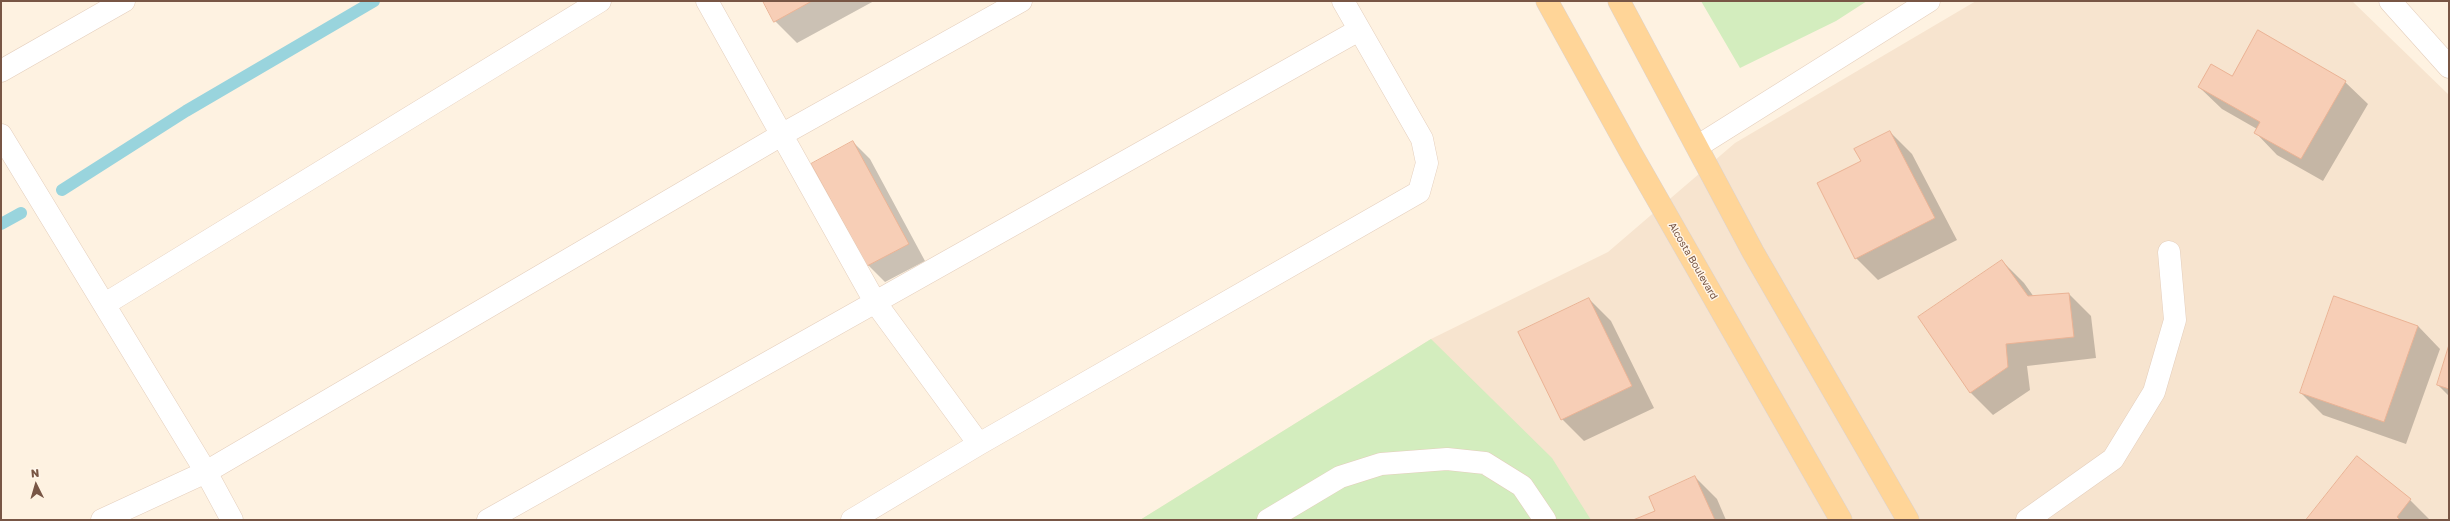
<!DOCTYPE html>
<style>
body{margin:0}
#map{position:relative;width:2450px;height:521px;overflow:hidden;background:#fef2e1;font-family:"Golos Text",sans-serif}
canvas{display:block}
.frame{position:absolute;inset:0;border:2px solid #785645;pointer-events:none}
.north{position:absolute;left:16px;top:465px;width:40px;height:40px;-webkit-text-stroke:3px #fff6ea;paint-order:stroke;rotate:355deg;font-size:11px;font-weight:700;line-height:16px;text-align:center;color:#785645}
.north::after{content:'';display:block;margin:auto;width:14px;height:18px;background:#785645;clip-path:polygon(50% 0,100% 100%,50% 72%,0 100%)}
</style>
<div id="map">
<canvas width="2450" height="521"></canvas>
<div class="frame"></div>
<div class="north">N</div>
</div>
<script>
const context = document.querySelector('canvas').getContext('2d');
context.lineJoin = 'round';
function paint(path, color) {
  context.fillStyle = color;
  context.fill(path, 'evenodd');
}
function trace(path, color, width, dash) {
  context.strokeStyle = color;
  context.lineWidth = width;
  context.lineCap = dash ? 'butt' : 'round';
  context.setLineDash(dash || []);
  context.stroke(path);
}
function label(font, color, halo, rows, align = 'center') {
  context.font = font + ' "Golos Text",sans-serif';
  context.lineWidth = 3;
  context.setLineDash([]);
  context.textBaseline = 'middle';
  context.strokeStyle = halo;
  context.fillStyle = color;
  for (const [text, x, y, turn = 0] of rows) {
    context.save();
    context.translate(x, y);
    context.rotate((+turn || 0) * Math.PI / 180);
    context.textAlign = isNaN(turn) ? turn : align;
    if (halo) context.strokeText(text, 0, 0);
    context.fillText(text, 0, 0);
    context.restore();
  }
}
const residential = new Path2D(`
 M1976 1H2352L2449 95V520H1140L1431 339 1608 252 1735 143Z`);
const green = new Path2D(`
 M1701 1H1867L1836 21 1740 68Z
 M1431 339 1552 458 1591 520H1140Z`);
const shadow = new Path2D(`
 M764 1H874L797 43 775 21Z
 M2232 77 2345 82 2368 104 2323 181 2277 155 2255 132 2257 129 2222 109 2199 87Z
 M1890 132 1912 154 1957 240 1878 280 1856 258 1862 161Z
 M853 142 870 159 925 261 885 282 868 265Z
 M2002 261 2024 283 2034 297 2069 294 2091 316 2096 358 2027 366 2030 390 1993 415 1971 393 1919 317Z
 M1589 299 1611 321 1654 408 1584 441 1562 419Z
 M2418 326 2440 349 2406 444 2323 415 2301 393Z
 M2449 348V396L2438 385Z
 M2357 458 2410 500 2430 520H2308Z
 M1695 477 1717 499 1726 520H1635L1656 511Z`);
const stream = new Path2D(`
 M62 190 186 111 374 1
 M1 224 21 213`);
const building = new Path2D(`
 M763 1H812L774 22Z
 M2258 30 2346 81 2301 159 2254 133 2260 122 2198 87 2211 64 2232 76Z
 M1890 131 1935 218 1855 259 1817 183 1861 161 1854 149Z
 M853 141 909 244 867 266 811 164Z
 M2002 260 2028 296 2069 293 2074 337 2006 344 2008 367 1970 393 1918 317Z
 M2334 296 2418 326 2384 422 2300 393Z
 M1589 298 1632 386 1561 420 1518 332Z
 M2449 345V389L2437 385Z
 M2357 456 2411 499 2397 517 2400 520H2306Z
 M1695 476 1715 520H1633L1655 511 1649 497Z`);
const minor = new Path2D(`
 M707 1 875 302 979 444
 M2390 1 2449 67
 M1 71 124 1
 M1 135 206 472 232 520
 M1698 146 1929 1
 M105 304 600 1
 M102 520 206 472 783 134 1021 1
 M488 520 1359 30
 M852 520 979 444 1419 192 1427 163 1422 139 1343 1
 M1268 520 1340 477 1381 464 1447 459 1485 463 1522 486 1545 520
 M2027 520 2113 459 2154 392 2175 320 2169 252`);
const major = new Path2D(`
 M1547 1 1631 153 1841 520
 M1619 1 1753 252 1908 520`);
const streetNames = [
 ["Alcosta Boulevard",1693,261,60]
];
paint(residential, '#f7e4cf');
paint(green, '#d3edbe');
paint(shadow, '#0003');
trace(stream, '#99d4dd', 12);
paint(building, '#f7ceb6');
trace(building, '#ebb395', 1);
trace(minor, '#e4cebc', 23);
trace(major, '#dcd3cf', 23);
trace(minor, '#fff', 22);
trace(major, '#ffd598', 22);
label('10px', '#785645', '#fff6ea', streetNames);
</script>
